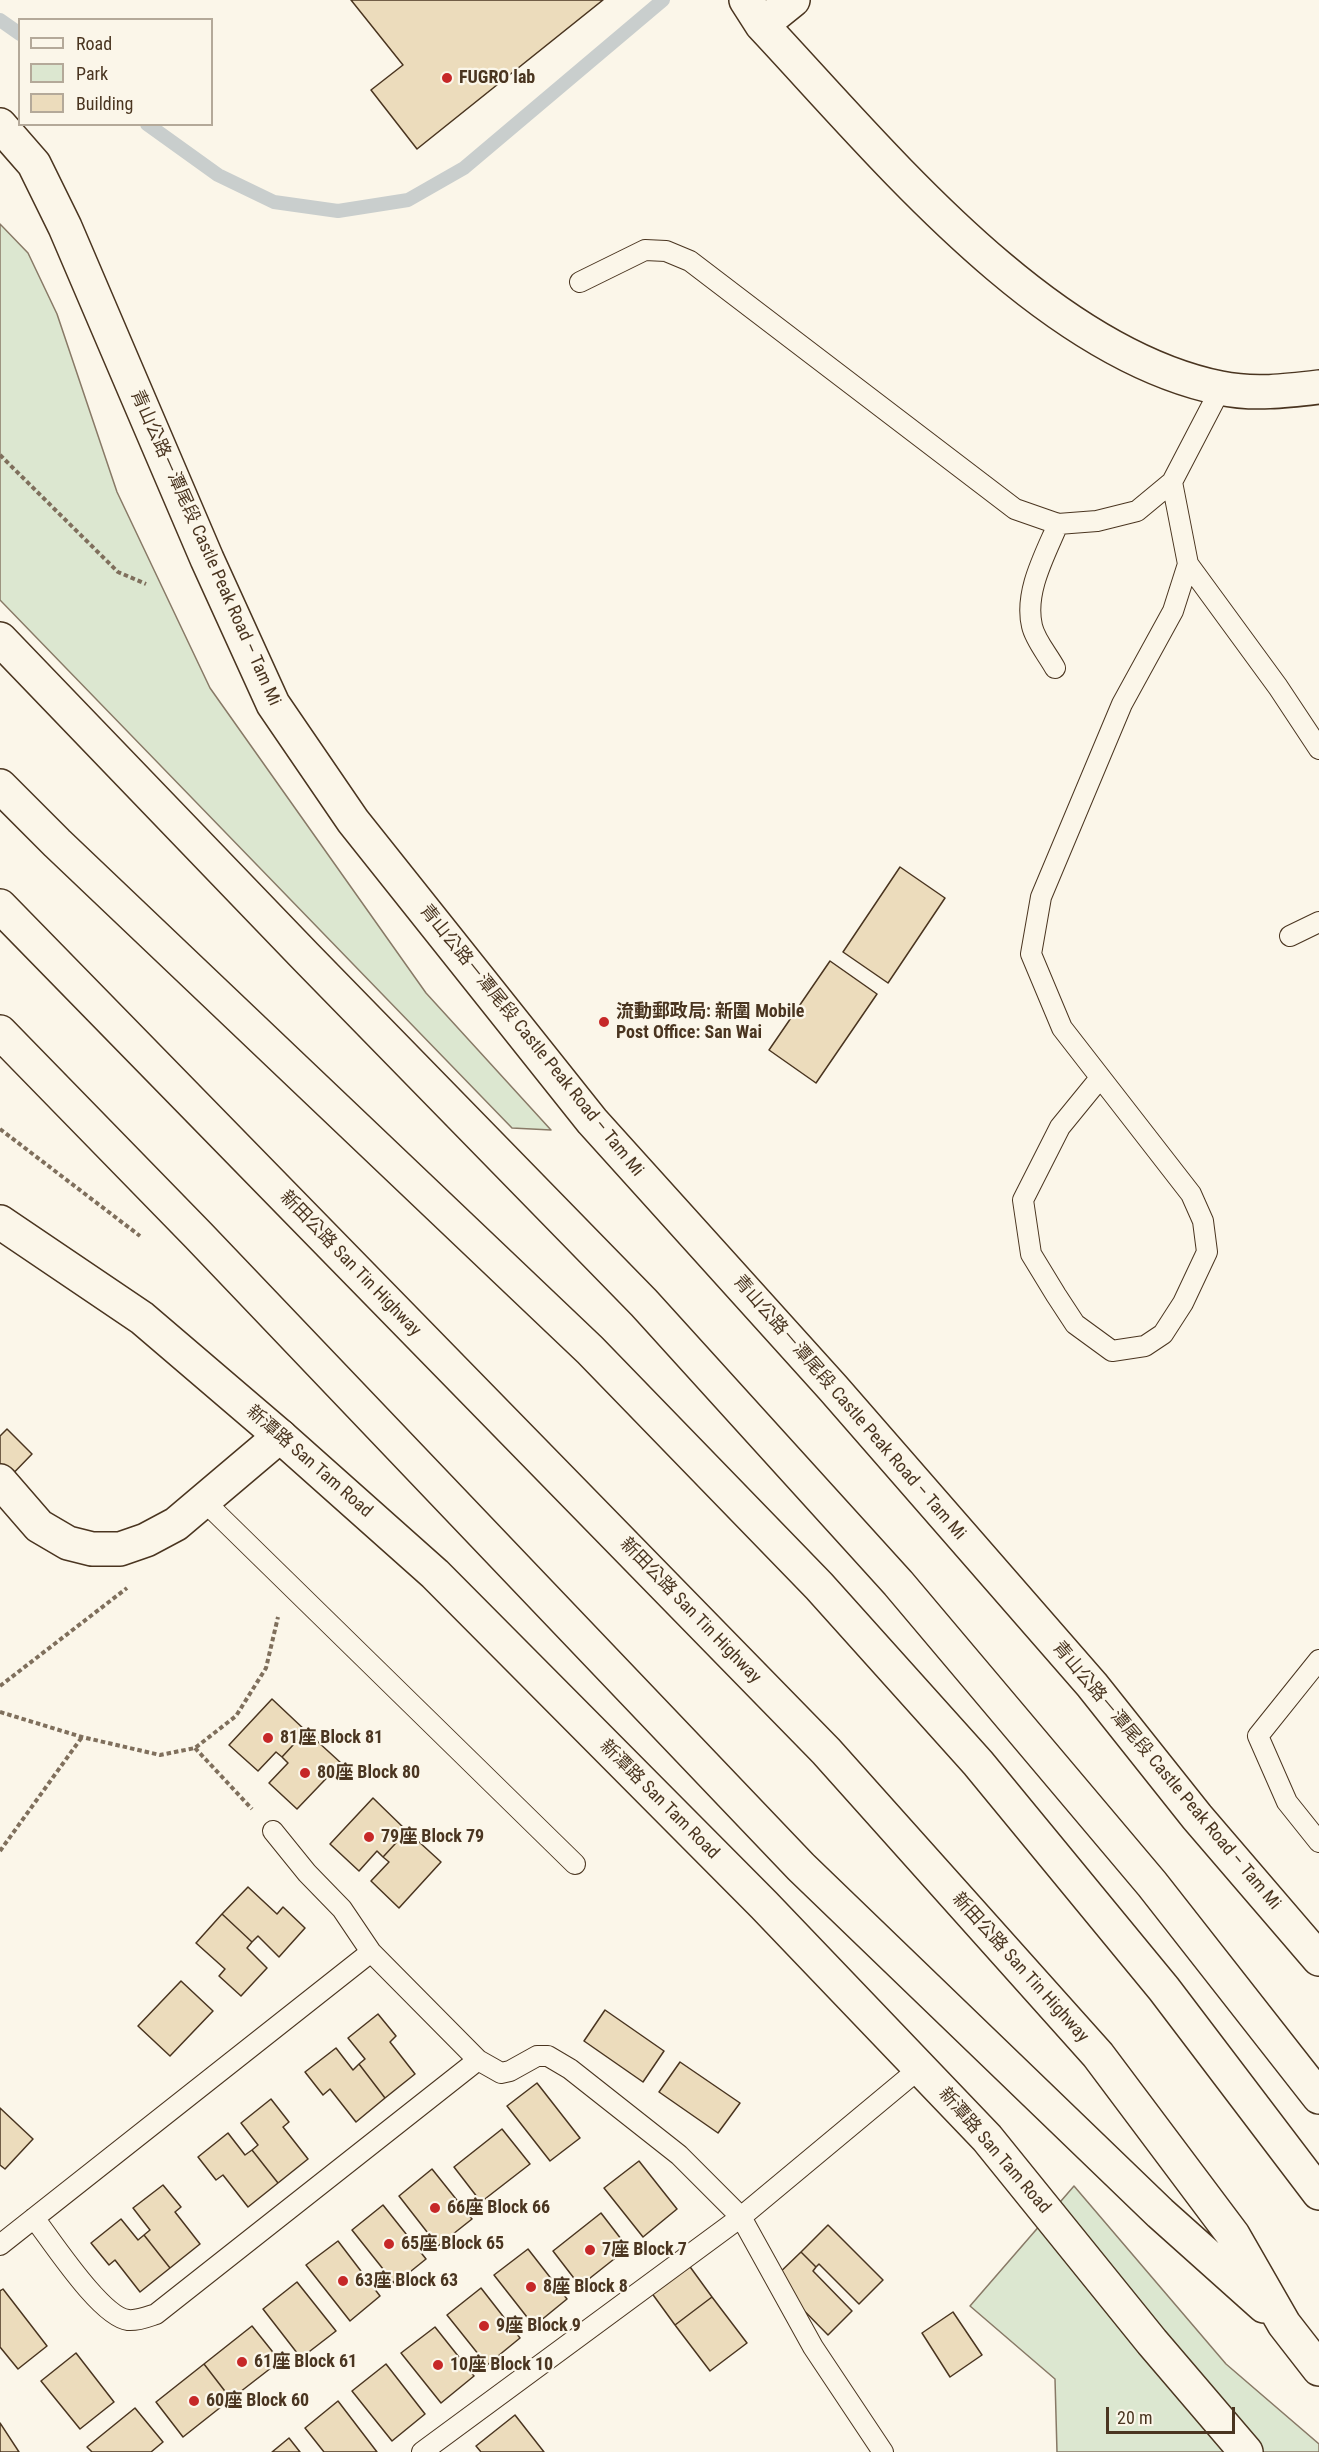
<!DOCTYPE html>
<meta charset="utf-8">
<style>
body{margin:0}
#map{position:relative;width:1319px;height:2452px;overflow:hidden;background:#fbf6e9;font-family:"Roboto Condensed",sans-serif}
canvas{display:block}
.legend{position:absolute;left:18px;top:18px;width:195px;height:108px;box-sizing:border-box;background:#fbf6e9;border:2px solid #b4a999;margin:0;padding:8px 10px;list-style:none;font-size:18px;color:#4a3520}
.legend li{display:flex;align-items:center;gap:12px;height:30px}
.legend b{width:30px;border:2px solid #b4a999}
.scale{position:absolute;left:1106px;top:2407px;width:129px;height:27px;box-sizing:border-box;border:3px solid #4a3520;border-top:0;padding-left:8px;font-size:18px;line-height:21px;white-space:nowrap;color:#4a3520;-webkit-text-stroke:4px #fbf6e9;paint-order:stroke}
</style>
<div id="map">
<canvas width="1319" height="2452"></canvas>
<ul class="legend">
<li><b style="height:8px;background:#fbf6e9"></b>Road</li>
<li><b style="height:16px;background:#dce7d0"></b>Park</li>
<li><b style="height:16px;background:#ecdcbc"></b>Building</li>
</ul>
<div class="scale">20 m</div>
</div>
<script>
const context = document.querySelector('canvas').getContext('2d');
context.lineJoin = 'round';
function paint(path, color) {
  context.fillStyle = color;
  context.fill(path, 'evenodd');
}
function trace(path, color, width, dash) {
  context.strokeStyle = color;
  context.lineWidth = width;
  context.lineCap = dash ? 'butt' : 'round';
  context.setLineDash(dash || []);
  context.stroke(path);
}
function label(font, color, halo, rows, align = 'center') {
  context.font = font + ' "Roboto Condensed","Noto Sans TC",sans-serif';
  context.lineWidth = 4.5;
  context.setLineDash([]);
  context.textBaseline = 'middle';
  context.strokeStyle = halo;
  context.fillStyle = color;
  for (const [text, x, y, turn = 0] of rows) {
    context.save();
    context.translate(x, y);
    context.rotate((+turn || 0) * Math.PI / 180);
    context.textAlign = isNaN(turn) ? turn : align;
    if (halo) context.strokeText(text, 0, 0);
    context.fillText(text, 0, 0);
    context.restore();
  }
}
const green = new Path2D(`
 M0 224 28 253 57 314 117 492 210 688 426 993 551 1130 512 1128 0 600Z
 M1074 2186 1226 2364 1319 2444V2452H1057L1055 2379 970 2306Z`);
const stream = new Path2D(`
 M0 20 20 34
 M147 124 218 175 274 202 338 211 408 200 464 168 663 0`);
const building = new Path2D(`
 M351 0H603L417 149 371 90 403 65Z
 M900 867 945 898 888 983 843 952Z
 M830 961 877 994 816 1083 769 1050Z
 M7 1429 32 1454 0 1487V1436Z
 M272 1699 306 1731 282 1757 276 1752 258 1771 229 1745Z
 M306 1731 341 1763 297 1809 269 1783 288 1763 282 1757Z
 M373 1798 407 1831 383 1857 377 1851 359 1871 330 1844Z
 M407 1831 441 1862 399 1908 371 1881 389 1862 383 1857Z
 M248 1887 277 1914 283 1907 305 1928 279 1957 258 1936 252 1942 222 1914Z
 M222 1914 252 1942 247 1948 267 1968 241 1996 219 1976 225 1969 196 1943Z
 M181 1981 213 2011 170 2056 138 2026Z
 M605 2010 664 2051 643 2082 584 2041Z
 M378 2014 396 2036 390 2042 415 2074 385 2098 359 2064 365 2059 348 2038Z
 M336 2048 353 2070 359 2064 385 2098 356 2122 330 2089 323 2095 305 2072Z
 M680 2062 740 2103 718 2133 659 2092Z
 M537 2083 580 2138 550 2161 507 2106Z
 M271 2099 289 2122 283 2127 308 2159 278 2183 252 2150 258 2145 241 2123Z
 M0 2108 33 2139 5 2169 0 2165Z
 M502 2129 530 2164 481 2202 454 2167Z
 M228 2133 245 2155 252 2150 278 2183 248 2207 223 2175 216 2180 198 2157Z
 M639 2161 677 2209 643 2237 604 2188Z
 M432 2169 472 2219 438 2246 399 2196Z
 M163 2185 181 2207 175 2212 200 2244 170 2268 144 2235 150 2230 133 2208Z
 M383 2205 426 2259 395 2284 352 2230Z
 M601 2213 628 2248 580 2286 553 2251Z
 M121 2219 138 2240 144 2235 170 2268 140 2292 115 2260 109 2265 91 2243Z
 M828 2225 883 2280 859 2304 819 2264 816 2267 801 2252Z
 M338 2241 380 2296 350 2321 306 2265Z
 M528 2249 567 2299 534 2326 494 2275Z
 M801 2252 816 2267 813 2271 852 2311 828 2335 773 2279Z
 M680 2253 712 2297 675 2325 643 2281Z
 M297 2282 336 2331 301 2358 263 2309Z
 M481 2288 520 2338 487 2365 447 2315Z
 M3 2289 47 2346 18 2369 0 2347V2291Z
 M712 2297 747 2343 710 2371 675 2325Z
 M953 2312 982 2355 950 2377 922 2333Z
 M252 2326 280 2361 231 2399 204 2364Z
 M435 2327 474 2376 441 2403 401 2353Z
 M76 2353 114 2402 80 2429 41 2381Z
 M204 2364 231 2399 183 2437 156 2402Z
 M386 2364 425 2414 392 2441 352 2391Z
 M338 2401 377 2452H324L305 2428Z
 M135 2408 163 2442 151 2452H92L87 2447Z
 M515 2415 544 2452H481L476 2446Z
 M0 2423 19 2452H0Z
 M289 2438 300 2452H272Z`);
const path = new Path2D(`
 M0 455 118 572 146 584
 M0 1129 140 1236
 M0 1686 127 1588
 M0 1712 82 1737 160 1755 195 1748 236 1716 266 1668 278 1617
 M195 1748 252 1809
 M0 1851 82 1737`);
const service = new Path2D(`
 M580 282 645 250 666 251 690 261 1015 509 1058 524 1097 521 1137 511 1172 482
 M1188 564 1278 687 1319 749
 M1055 668C1048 655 1035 640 1032 626 1024 592 1045 555 1058 524
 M1290 936 1319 922
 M1100 1078 1060 1127 1023 1200 1031 1254 1056 1295 1075 1324 1112 1351 1145 1346 1163 1334 1183 1303 1207 1252 1203 1221 1191 1194 1062 1028 1031 954 1041 897 1122 704 1173 611 1188 564 1172 482 1221 388
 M203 1500 575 1864
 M1319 1660 1258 1736 1287 1802 1319 1842
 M273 1831 307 1873 342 1909 371 1952 478 2060 501 2073 510 2071 537 2056H548L570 2069 679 2155 741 2217 813 2347 883 2452
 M34 2218C52 2241 101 2317 128 2320 138 2321 147 2317 156 2314L478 2060
 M0 2245 371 1952
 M422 2452 741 2217 920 2068`);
const minor = new Path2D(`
 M746 0 762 25C881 152 1043 352 1220 388 1253 395 1286 391 1319 387
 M762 25 793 0
 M0 1481 39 1526 68 1543 92 1549H120L146 1540 176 1524 280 1436`);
const tertiary = new Path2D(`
 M0 1222 142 1318 280 1436 435 1574 764 1905 987 2138 1152 2342 1246 2452`);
const secondary = new Path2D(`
 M0 125 34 164 65 227 207 559 273 704 353 821 592 1121 833 1388 1092 1685 1197 1817 1319 1959`);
const motorway = new Path2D(`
 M0 639 305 956 644 1303 898 1583 1152 1884 1319 2097
 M0 786 57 843 590 1350 819 1586 978 1763 1164 1989 1319 2193
 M0 906 826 1751 1098 2055 1233 2235 1284 2324 1319 2369
 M0 1032 198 1235 801 1867 1160 2213 1264 2306`);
const markers = [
 [447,78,6,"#c62828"],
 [604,1022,6,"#c62828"],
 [268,1738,6,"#c62828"],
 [305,1773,6,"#c62828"],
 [369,1837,6,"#c62828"],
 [435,2208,6,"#c62828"],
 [389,2244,6,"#c62828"],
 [590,2250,6,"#c62828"],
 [343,2281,6,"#c62828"],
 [531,2287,6,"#c62828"],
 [484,2326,6,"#c62828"],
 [242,2362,6,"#c62828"],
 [438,2365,6,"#c62828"],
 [194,2401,6,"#c62828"]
];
const poiNames = [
 ["FUGRO lab",459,78],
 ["流動郵政局: 新圍 Mobile",616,1012],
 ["Post Office: San Wai",616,1033],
 ["81座 Block 81",280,1738],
 ["80座 Block 80",317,1773],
 ["79座 Block 79",381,1837],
 ["66座 Block 66",447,2208],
 ["65座 Block 65",401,2244],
 ["7座 Block 7",602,2250],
 ["63座 Block 63",355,2281],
 ["8座 Block 8",543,2287],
 ["9座 Block 9",496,2326],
 ["61座 Block 61",254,2362],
 ["10座 Block 10",450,2365],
 ["60座 Block 60",206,2401]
];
const streetNames = [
 ["青山公路－潭尾段 Castle Peak Road – Tam Mi",205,548,66],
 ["青山公路－潭尾段 Castle Peak Road – Tam Mi",531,1041,51],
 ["新田公路 San Tin Highway",350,1264,46],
 ["青山公路－潭尾段 Castle Peak Road – Tam Mi",849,1408,49],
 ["新潭路 San Tam Road",309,1462,41],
 ["新田公路 San Tin Highway",690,1611,46],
 ["青山公路－潭尾段 Castle Peak Road – Tam Mi",1166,1776,50],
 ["新潭路 San Tam Road",659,1800,45],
 ["新田公路 San Tin Highway",1020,1968,48],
 ["新潭路 San Tam Road",994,2151,49]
];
paint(green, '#dce7d0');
trace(green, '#887966', 1.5);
trace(stream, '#c9cecd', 14);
paint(building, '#ecdcbc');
trace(building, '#4a3520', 1.5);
trace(service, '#4a3520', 22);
trace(minor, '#4a3520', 36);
trace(tertiary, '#4a3520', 36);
trace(secondary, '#4a3520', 36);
trace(motorway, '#4a3520', 36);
trace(path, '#7f6f5c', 4, [4.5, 3]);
trace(service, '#fbf6e9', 20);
trace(minor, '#fbf6e9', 33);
trace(tertiary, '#fbf6e9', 33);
trace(secondary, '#fbf6e9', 33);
trace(motorway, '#fbf6e9', 33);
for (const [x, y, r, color] of markers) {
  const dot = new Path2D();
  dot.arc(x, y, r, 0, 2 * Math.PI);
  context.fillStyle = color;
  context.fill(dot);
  trace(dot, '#fbf6e9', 2);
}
label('bold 18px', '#4a3520', '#fbf6e9', poiNames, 'left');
label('18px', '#4a3520', '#fbf6e9', streetNames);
</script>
